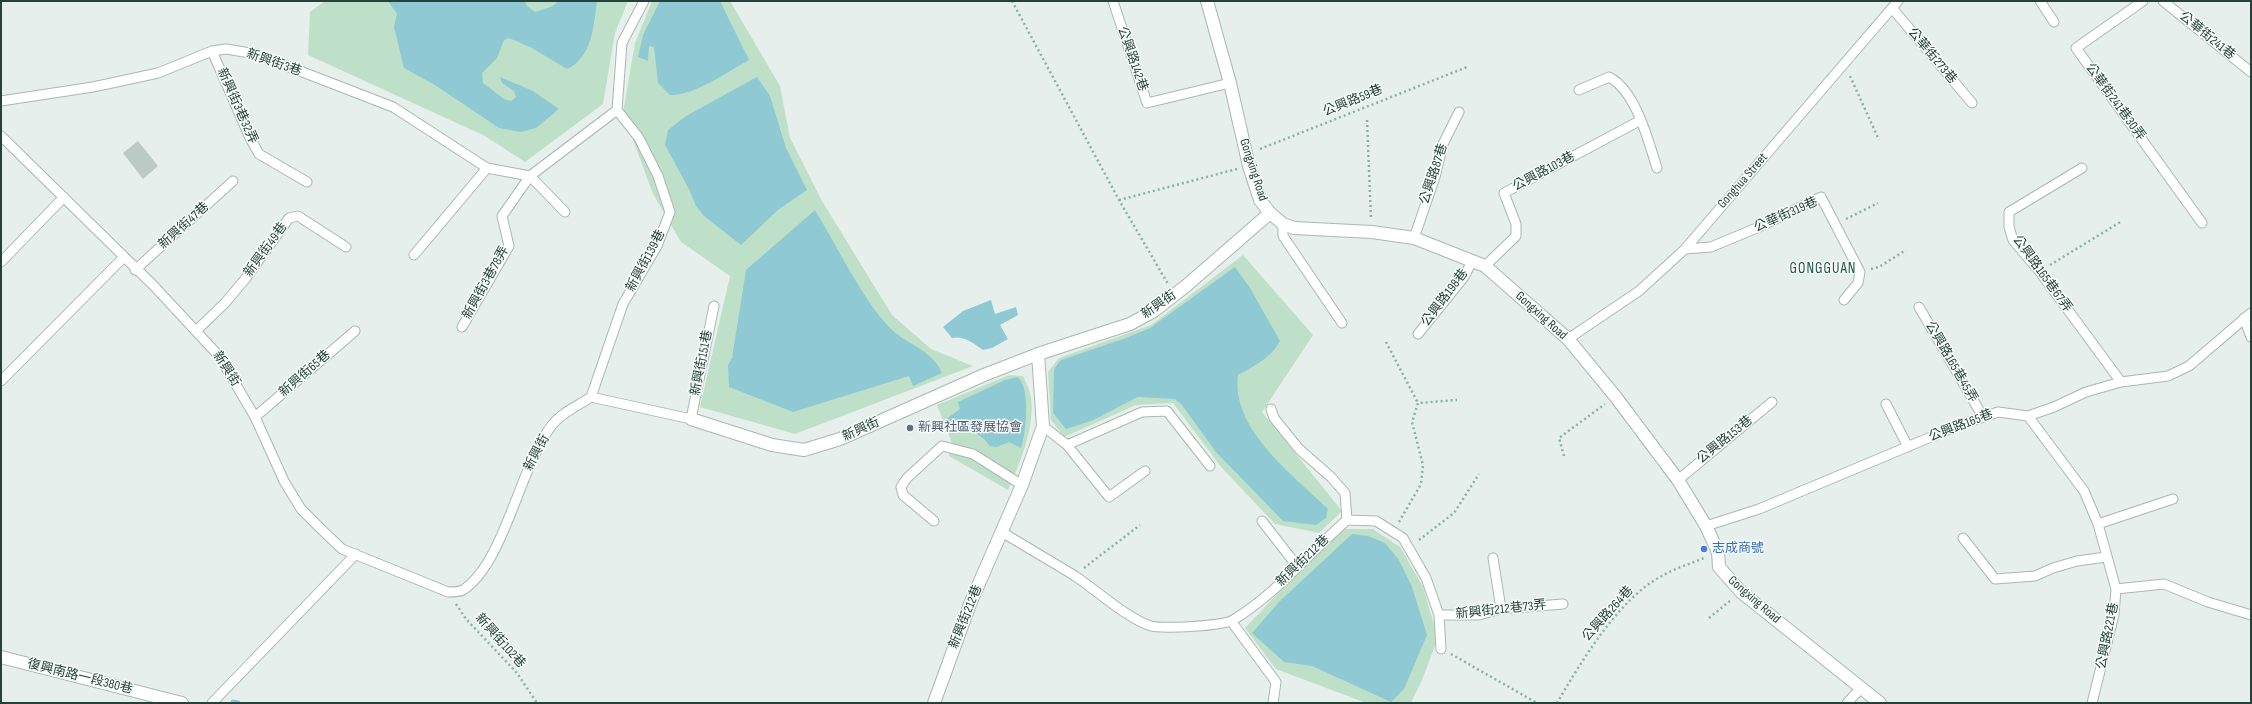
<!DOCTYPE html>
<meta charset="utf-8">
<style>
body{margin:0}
#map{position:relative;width:2252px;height:704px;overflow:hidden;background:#e6efeb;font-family:"Sofia Sans Condensed",sans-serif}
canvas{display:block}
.frame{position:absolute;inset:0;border:2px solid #24423a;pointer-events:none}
</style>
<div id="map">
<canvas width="2252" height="704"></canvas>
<div class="frame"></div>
</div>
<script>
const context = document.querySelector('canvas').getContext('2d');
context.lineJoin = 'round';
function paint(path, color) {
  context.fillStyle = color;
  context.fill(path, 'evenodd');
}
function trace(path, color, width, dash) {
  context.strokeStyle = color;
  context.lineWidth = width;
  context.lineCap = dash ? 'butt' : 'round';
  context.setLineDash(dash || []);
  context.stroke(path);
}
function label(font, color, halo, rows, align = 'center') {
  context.font = font + ' "Sofia Sans Condensed","Noto Sans TC",sans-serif';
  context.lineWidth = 3;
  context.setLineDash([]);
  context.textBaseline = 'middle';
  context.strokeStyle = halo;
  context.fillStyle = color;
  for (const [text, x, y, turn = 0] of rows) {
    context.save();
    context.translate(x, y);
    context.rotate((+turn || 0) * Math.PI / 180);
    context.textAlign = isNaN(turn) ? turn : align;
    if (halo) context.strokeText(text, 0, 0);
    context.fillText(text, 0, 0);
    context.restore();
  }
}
const green = new Path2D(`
 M325 1H628L615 33 603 104 525 162 485 136 308 55 310 12Z
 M652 1H730L780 86 790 138 822 201 892 315 931 349 973 366 795 434 700 407 730 276 681 242 653 194 623 113 635 43Z
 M1243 255 1313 335 1262 412 1342 511 1319 533 1275 524 1222 468 1173 403 1136 405 1064 437 1051 420 1048 372 1059 358 1151 325Z
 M1009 375 1023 376C1026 383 1030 390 1031 397 1035 429 1020 462 1008 490L949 456 952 443 937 405Z
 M1344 529H1373L1400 547 1423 587 1438 638 1422 680 1411 703H1366L1276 669 1245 628 1317 552Z`);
const water = new Path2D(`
 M388 1H525L527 6 535 12 553 6 559 1H597C594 25 592 58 567 69L532 48 509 38 504 40 497 58 482 73 483 83 504 99 511 101 516 97 514 91 502 83 500 77 533 91 559 109 536 128 521 132 499 128 435 85 404 68 394 27 397 14Z
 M660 1H720L749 60C727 72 694 96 670 95L658 83 654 47 649 46 648 61 638 57 643 35Z
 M757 77 770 96 786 148 807 190 779 209 741 245 704 216 696 206 689 189 665 145 668 130 686 116Z
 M815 210C837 246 861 297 889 327 905 344 933 350 942 373L913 386 909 376 793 412 729 387 728 365 732 358 746 270Z
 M1235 267 1250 288 1280 341C1272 357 1253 367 1238 375 1231 429 1292 474 1328 509L1326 518 1316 525 1283 521 1216 452 1182 405 1175 399 1138 397 1091 421 1066 429 1053 413 1054 369 1061 360 1126 338 1150 328Z
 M991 300 995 314 1016 307 1018 315 1000 325 1008 339 992 348 983 350C975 344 963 335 952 338L943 327 963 311Z
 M1017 377C1031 386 1026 433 1021 448L1009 442 997 447 990 446C981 434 966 425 950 431L946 419 960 409 958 402 1005 380Z
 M1352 534 1368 536 1385 543 1399 560 1412 587 1427 635 1404 689 1391 702 1312 666 1284 662 1252 633 1280 601Z`);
const stream = new Path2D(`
 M233 702 238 703`);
const building = new Path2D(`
 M138 141 158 166 143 179 123 153Z`);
const path = new Path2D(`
 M1012 1 1119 200 1168 284
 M1850 76 1879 140
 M1367 120 1371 219
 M1260 149 1467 67
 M1119 200 1237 169
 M1846 219 1878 203
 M2050 265 2122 221
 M1871 269 1879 267 1906 250
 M1386 342 1418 403
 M1564 456 1559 438 1605 404
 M1399 522 1421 484 1423 465 1412 422 1418 403 1457 400
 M1419 540 1454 513 1479 474
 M1084 568 1140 525
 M456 604 466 619 517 673 537 703
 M1709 618 1731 600
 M1451 654 1537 703
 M1557 703C1581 662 1619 598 1662 576 1675 568 1690 564 1704 558`);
const lane = new Path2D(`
 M1113 1 1147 103 1230 83
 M2040 1 2054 22
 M2143 1 2076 48 2202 223
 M2163 1 2251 72
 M1892 8 1972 103
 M212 51 250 138 259 154 307 182
 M1579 90 1609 77C1636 91 1648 140 1657 168
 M1 101 93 87 158 73 212 51 226 49 256 54 393 107 487 168 530 176 565 212
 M617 110 622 43 644 1
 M1 136 153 285 219 356 255 417 284 481 301 509 321 529 342 549 448 592C453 592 459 592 463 590 505 562 519 468 552 425 562 412 578 406 591 397L691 419 714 306
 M2082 168 2009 212V227L2013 240 2040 272 2121 382
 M1283 224V236L1342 323
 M1414 238 1435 177 1443 144 1459 112
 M1685 249 1711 247 1759 227 1821 197 1860 272 1858 283 1844 300
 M414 255 487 168
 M1 262 64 197
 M1485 266 1516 236V224L1504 193 1641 120
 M135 270 233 181
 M1919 307 1983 417
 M2244 318 2251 337
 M462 327 509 246 502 216 530 176 617 110
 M197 330 225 303 246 278 289 218 298 216 346 247
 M1418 334 1464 277 1472 261
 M1568 339 1639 291 1685 249 1898 1
 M1 381 123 258
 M591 397 623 304 657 246 670 212 658 176 639 138 617 110
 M1886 404 1908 447
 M1271 409 1274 418 1299 449 1331 477 1345 493 1347 520
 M2028 416 2084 491 2098 524 2116 589 2114 615 2092 703
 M255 417 355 331
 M1043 426 1067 445 1142 412 1167 411 1210 466
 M1067 445 1109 497 1145 471
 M1678 480 1772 402
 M934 521 903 495 901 487 907 478 942 446 973 454 1022 485
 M1262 521 1297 566
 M2098 524 2173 499
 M1706 526 1759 509 1957 426 1998 412 2028 416 2054 407 2086 392 2121 382 2168 376 2189 366 2251 313
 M1002 532C1026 547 1051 561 1075 576 1096 590 1128 619 1151 626 1163 629 1223 626 1233 620 1276 594 1309 553 1347 520L1376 521 1403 538 1426 578 1439 615 1441 649
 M1963 538 1995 579 2035 576 2053 568 2077 561 2106 557
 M1493 558 1501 609
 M2116 589 2164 584 2208 602 2251 615
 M1439 615H1479L1501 609 1563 604
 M1231 621 1276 682 1273 703
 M212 703 356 554
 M1847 703 1861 688`);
const street = new Path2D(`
 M1207 1 1230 83 1249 166 1260 200 1270 213 1283 224 1294 228 1372 232 1414 238 1485 266 1568 339 1615 396 1678 480 1706 526 1718 552 1719 567 1741 592 1880 703
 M691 419 772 445 804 450 840 439 984 375 1038 354 1130 324 1154 311 1187 285 1270 213
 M1 657 182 703
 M934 703 970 604 1022 485 1043 426 1038 354`);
const markers = [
 [910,428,4,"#5c6f8a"],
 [1704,549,4,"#3f7fe0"]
];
const streetNames = [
 ["公華街241巷",2207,36,39],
 ["公華街273巷",1932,56,50],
 ["公興路142巷",1132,59,71],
 ["新興街3巷",274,63,19],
 ["公興路59巷",1353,101,-22],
 ["公華街241巷30弄",2115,102,54],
 ["新興街3巷32弄",237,106,66],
 ["Gongxing Road",1253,170,72],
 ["公興路103巷",1544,172,-28],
 ["公興路87巷",1434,174,-72],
 ["Gonghua Street",1743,181,-49],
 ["公華街319巷",1786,215,-24],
 ["新興街47巷",184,226,-42],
 ["新興街49巷",266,250,-54],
 ["新興街139巷",646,261,-62],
 ["公興路165巷67弄",2042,274,54],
 ["新興街3巷78弄",486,283,-61],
 ["公興路198巷",1445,298,-53],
 ["新興街",1159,305,-35],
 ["Gongxing Road",1541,316,42],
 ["公興路165巷45弄",1951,362,60],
 ["新興街151巷",702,363,-79],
 ["新興街",226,369,57],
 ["新興街65巷",305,374,-41],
 ["公興路165巷",1961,426,-21],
 ["新興街",861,430,-24],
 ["公興路153巷",1725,440,-39],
 ["新興街",537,453,-62],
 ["新興街212巷",1303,561,-44],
 ["Gongxing Road",1754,600,41],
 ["新興街212巷73弄",1501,610,-6],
 ["公興路264巷",1608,614,-48],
 ["新興街212巷",966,617,-68],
 ["公興路221巷",2108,636,-79],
 ["新興街102巷",500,641,48],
 ["復興南路一段380巷",80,677,14]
];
const serviceNames = [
 ["新興社區發展協會",918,428]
];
const shopNames = [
 ["志成商號",1712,549]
];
const quarterNames = [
 ["GONGGUAN",1823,269]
];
paint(green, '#bfe0c8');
paint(water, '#8ec9d4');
trace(stream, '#8ec9d4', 5);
paint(building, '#bbcac4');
trace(lane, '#a8b8b2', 11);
trace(street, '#a8b8b2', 14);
trace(path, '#86b3a5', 2.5, [2, 3]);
trace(lane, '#fff', 9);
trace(street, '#fff', 12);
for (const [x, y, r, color] of markers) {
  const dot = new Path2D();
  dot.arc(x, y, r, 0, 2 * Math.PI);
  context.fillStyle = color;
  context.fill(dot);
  trace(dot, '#f7fbf9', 1.5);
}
label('13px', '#24423a', '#f7fbf9', streetNames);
label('13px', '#4e5e75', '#f7fbf9', serviceNames, 'left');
label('13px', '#366cbe', '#f7fbf9', shopNames, 'left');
context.letterSpacing = '1px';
label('15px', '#1f5548', '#f7fbf9', quarterNames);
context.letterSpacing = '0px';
</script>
